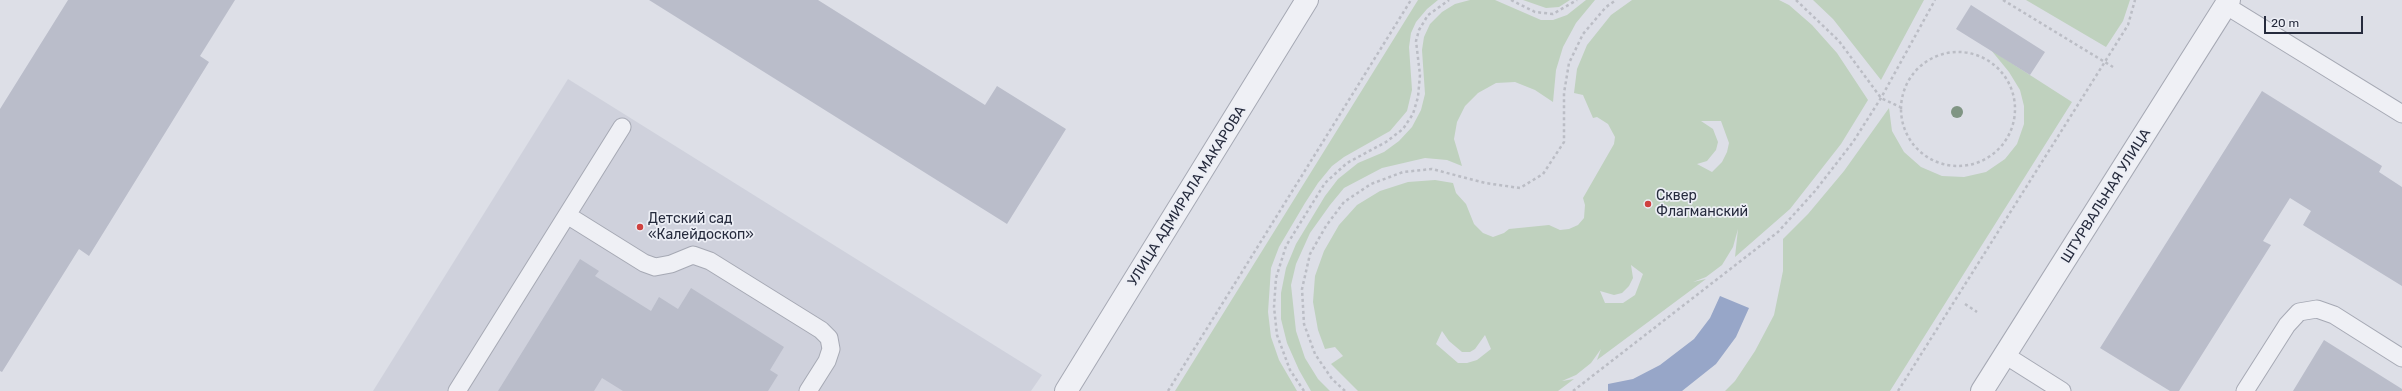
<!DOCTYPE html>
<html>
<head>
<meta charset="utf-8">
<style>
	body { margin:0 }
	#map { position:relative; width:2402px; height:391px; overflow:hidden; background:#dddfe7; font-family:Rubik,sans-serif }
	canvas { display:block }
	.scale { position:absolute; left:2264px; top:16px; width:99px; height:18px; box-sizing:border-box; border:2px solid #262b3d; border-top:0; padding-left:5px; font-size:12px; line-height:14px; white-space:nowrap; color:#262b3d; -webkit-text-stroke:3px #eceef5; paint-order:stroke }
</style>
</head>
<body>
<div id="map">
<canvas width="2402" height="391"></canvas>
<div class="scale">20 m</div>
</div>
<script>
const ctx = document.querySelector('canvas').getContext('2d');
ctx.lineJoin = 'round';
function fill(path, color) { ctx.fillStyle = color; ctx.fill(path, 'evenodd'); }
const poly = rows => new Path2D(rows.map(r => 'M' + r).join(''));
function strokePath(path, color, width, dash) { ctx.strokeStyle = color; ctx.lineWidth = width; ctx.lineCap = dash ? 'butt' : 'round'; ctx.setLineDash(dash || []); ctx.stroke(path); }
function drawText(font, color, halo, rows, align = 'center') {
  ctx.font = font + ' Rubik,sans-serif'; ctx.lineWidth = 3.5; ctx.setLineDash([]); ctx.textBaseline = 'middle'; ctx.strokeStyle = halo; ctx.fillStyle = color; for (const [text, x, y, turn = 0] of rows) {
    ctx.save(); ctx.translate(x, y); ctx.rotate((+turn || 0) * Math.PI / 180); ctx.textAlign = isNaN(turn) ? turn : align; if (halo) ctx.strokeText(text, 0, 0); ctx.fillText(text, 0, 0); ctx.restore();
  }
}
fill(poly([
	[568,79,1042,375,1031,391,373,391]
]), '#cfd1dc');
fill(poly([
	[1418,0,1438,0,1427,9,1416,22,1411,33,1409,47,1412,90,1407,111,1390,131,1344,157,1332,166,1318,183,1305,203,1279,247,1271,268,1268,312,1271,337,1279,360,1297,391,1175,391],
	[1470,0,1495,0,1541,20,1553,20,1567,15,1586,0,1595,0,1576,23,1563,47,1556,70,1553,102,1535,90,1515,82,1496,83,1478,93,1465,106,1457,122,1454,139,1462,166,1447,160,1425,158,1382,168,1344,188,1330,205,1310,233,1296,264,1291,285,1296,331,1305,358,1318,379,1330,391,1311,391,1299,370,1287,343,1281,319,1281,293,1286,268,1296,244,1325,196,1338,179,1358,163,1384,152,1399,141,1412,127,1421,110,1425,94,1422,50,1424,37,1430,24,1442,12,1455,4],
	[1523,0,1570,0,1559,7,1546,8],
	[1632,0,1779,0,1789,5,1812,25,1837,53,1868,100,1841,144,1790,209,1735,257,1738,229,1733,247,1722,265,1706,277,1693,282,1706,279,1597,360,1601,349,1591,363,1576,375,1562,381,1574,379,1558,391,1358,391,1331,364,1343,356,1335,347,1325,349,1318,330,1313,302,1315,276,1324,251,1339,225,1357,205,1380,191,1408,182,1435,180,1453,183,1456,193,1466,204,1474,224,1483,233,1493,237,1504,233,1509,229,1549,225,1560,230,1569,229,1578,225,1584,218,1585,205,1583,198,1614,144,1615,137,1608,124,1597,117,1593,118,1583,95,1574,93,1577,69,1587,45,1611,15],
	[1701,121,1721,121,1729,143,1727,152,1722,162,1712,172,1697,164,1707,161,1716,150,1718,142,1713,129],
	[1631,265,1643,274,1635,295,1623,303,1605,303,1600,291,1614,295,1622,293,1629,286,1633,278],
	[1442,331,1449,341,1462,352,1470,352,1475,349,1485,335,1491,349,1477,360,1467,363,1458,363,1436,344],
	[1813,0,1924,0,1881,80,1833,19],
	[2026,0,2130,0,2123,21,2106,47],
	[1991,50,2072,102,1890,391,1725,391,1735,381,1755,351,1774,315,1783,271,1783,239,1808,214,1844,171,1889,108,1892,131,1904,152,1921,167,1942,176,1964,177,1986,172,2005,159,2017,144,2024,124,2024,106,2020,90,2009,72]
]), '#bfd1be');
fill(poly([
	[1720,296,1749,308,1736,337,1716,364,1682,391,1608,391,1608,384,1633,379,1660,365,1694,339,1710,318]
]), '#97a6c8');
fill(poly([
	[68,0,235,0,200,56,209,62,89,256,79,249,2,372,0,371,0,109],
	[649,0,818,0,985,105,997,86,1066,129,1007,224],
	[1971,5,2045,52,2030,75,1956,29],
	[2262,91,2382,166,2379,172,2402,187,2402,286,2303,225,2311,211,2290,198,2263,241,2271,245,2179,391,2170,391,2100,348],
	[580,259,599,271,595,276,651,311,659,297,678,309,691,288,784,347,770,370,778,375,768,391,623,391,602,378,594,391,498,391],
	[2324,340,2402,389,2402,391,2293,391]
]), '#babdca');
const service = poly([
	[2225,5,2402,114],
	[567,215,644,263,655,267,671,264,693,255,710,261,821,330,829,338,831,349,827,361,808,391],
	[2005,355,2062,391],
	[457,391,622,127],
	[2245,391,2287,325,2299,312,2317,309,2334,315,2402,358]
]);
const minor = poly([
	[1066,391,1307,0],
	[1982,391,2229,0]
]);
strokePath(service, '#a6a9b4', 19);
strokePath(minor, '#a6a9b4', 24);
strokePath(poly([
	[1511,0,1535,12,1553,14,1577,0],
	[1796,0,1839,41,1881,98,1900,107],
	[2003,0,2113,67],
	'1901 109a57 57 0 1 1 114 0a57 57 0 1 1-114 0Z',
	[1965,304,1977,312],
	[1168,391,1411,0],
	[1304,391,1290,370,1277,335,1274,307,1276,278,1286,246,1325,183,1347,163,1386,142,1403,129,1413,114,1418,97,1420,75,1416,41,1419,30,1428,15,1449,0],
	[1345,391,1332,379,1315,354,1304,324,1302,289,1310,254,1326,226,1344,202,1371,184,1403,172,1432,169,1485,183,1520,188,1543,174,1564,142,1564,93,1569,63,1583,34,1606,7,1616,0],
	[1573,391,1778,232,1815,191,1853,142,1881,98,1935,0],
	[1898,391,2128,25,2135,0]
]), '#bbbdc5', 2.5, [3, 3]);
strokePath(service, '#eff0f5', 17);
strokePath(minor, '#eff0f5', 22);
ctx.fillStyle = '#809584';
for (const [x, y] of [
	[1957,112]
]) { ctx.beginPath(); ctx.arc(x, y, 6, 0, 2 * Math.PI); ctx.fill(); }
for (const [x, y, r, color] of [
	[1648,204,4,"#cf413f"],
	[640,227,4,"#cf413f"]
]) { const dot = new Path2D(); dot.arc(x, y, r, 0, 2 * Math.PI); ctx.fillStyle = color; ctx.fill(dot); strokePath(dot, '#eceef5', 1.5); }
drawText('14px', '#262b3d', '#eceef5', [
	["УЛИЦА АДМИРАЛА МАКАРОВА",1187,196,-58],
	["ШТУРВАЛЬНАЯ УЛИЦА",2106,196,-58]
]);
drawText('14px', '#262b3d', '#eceef5', [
	["Сквер",1656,196],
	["Флагманский",1656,212],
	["Детский сад",648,219],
	["«Калейдоскоп»",648,235]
], 'left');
</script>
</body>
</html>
